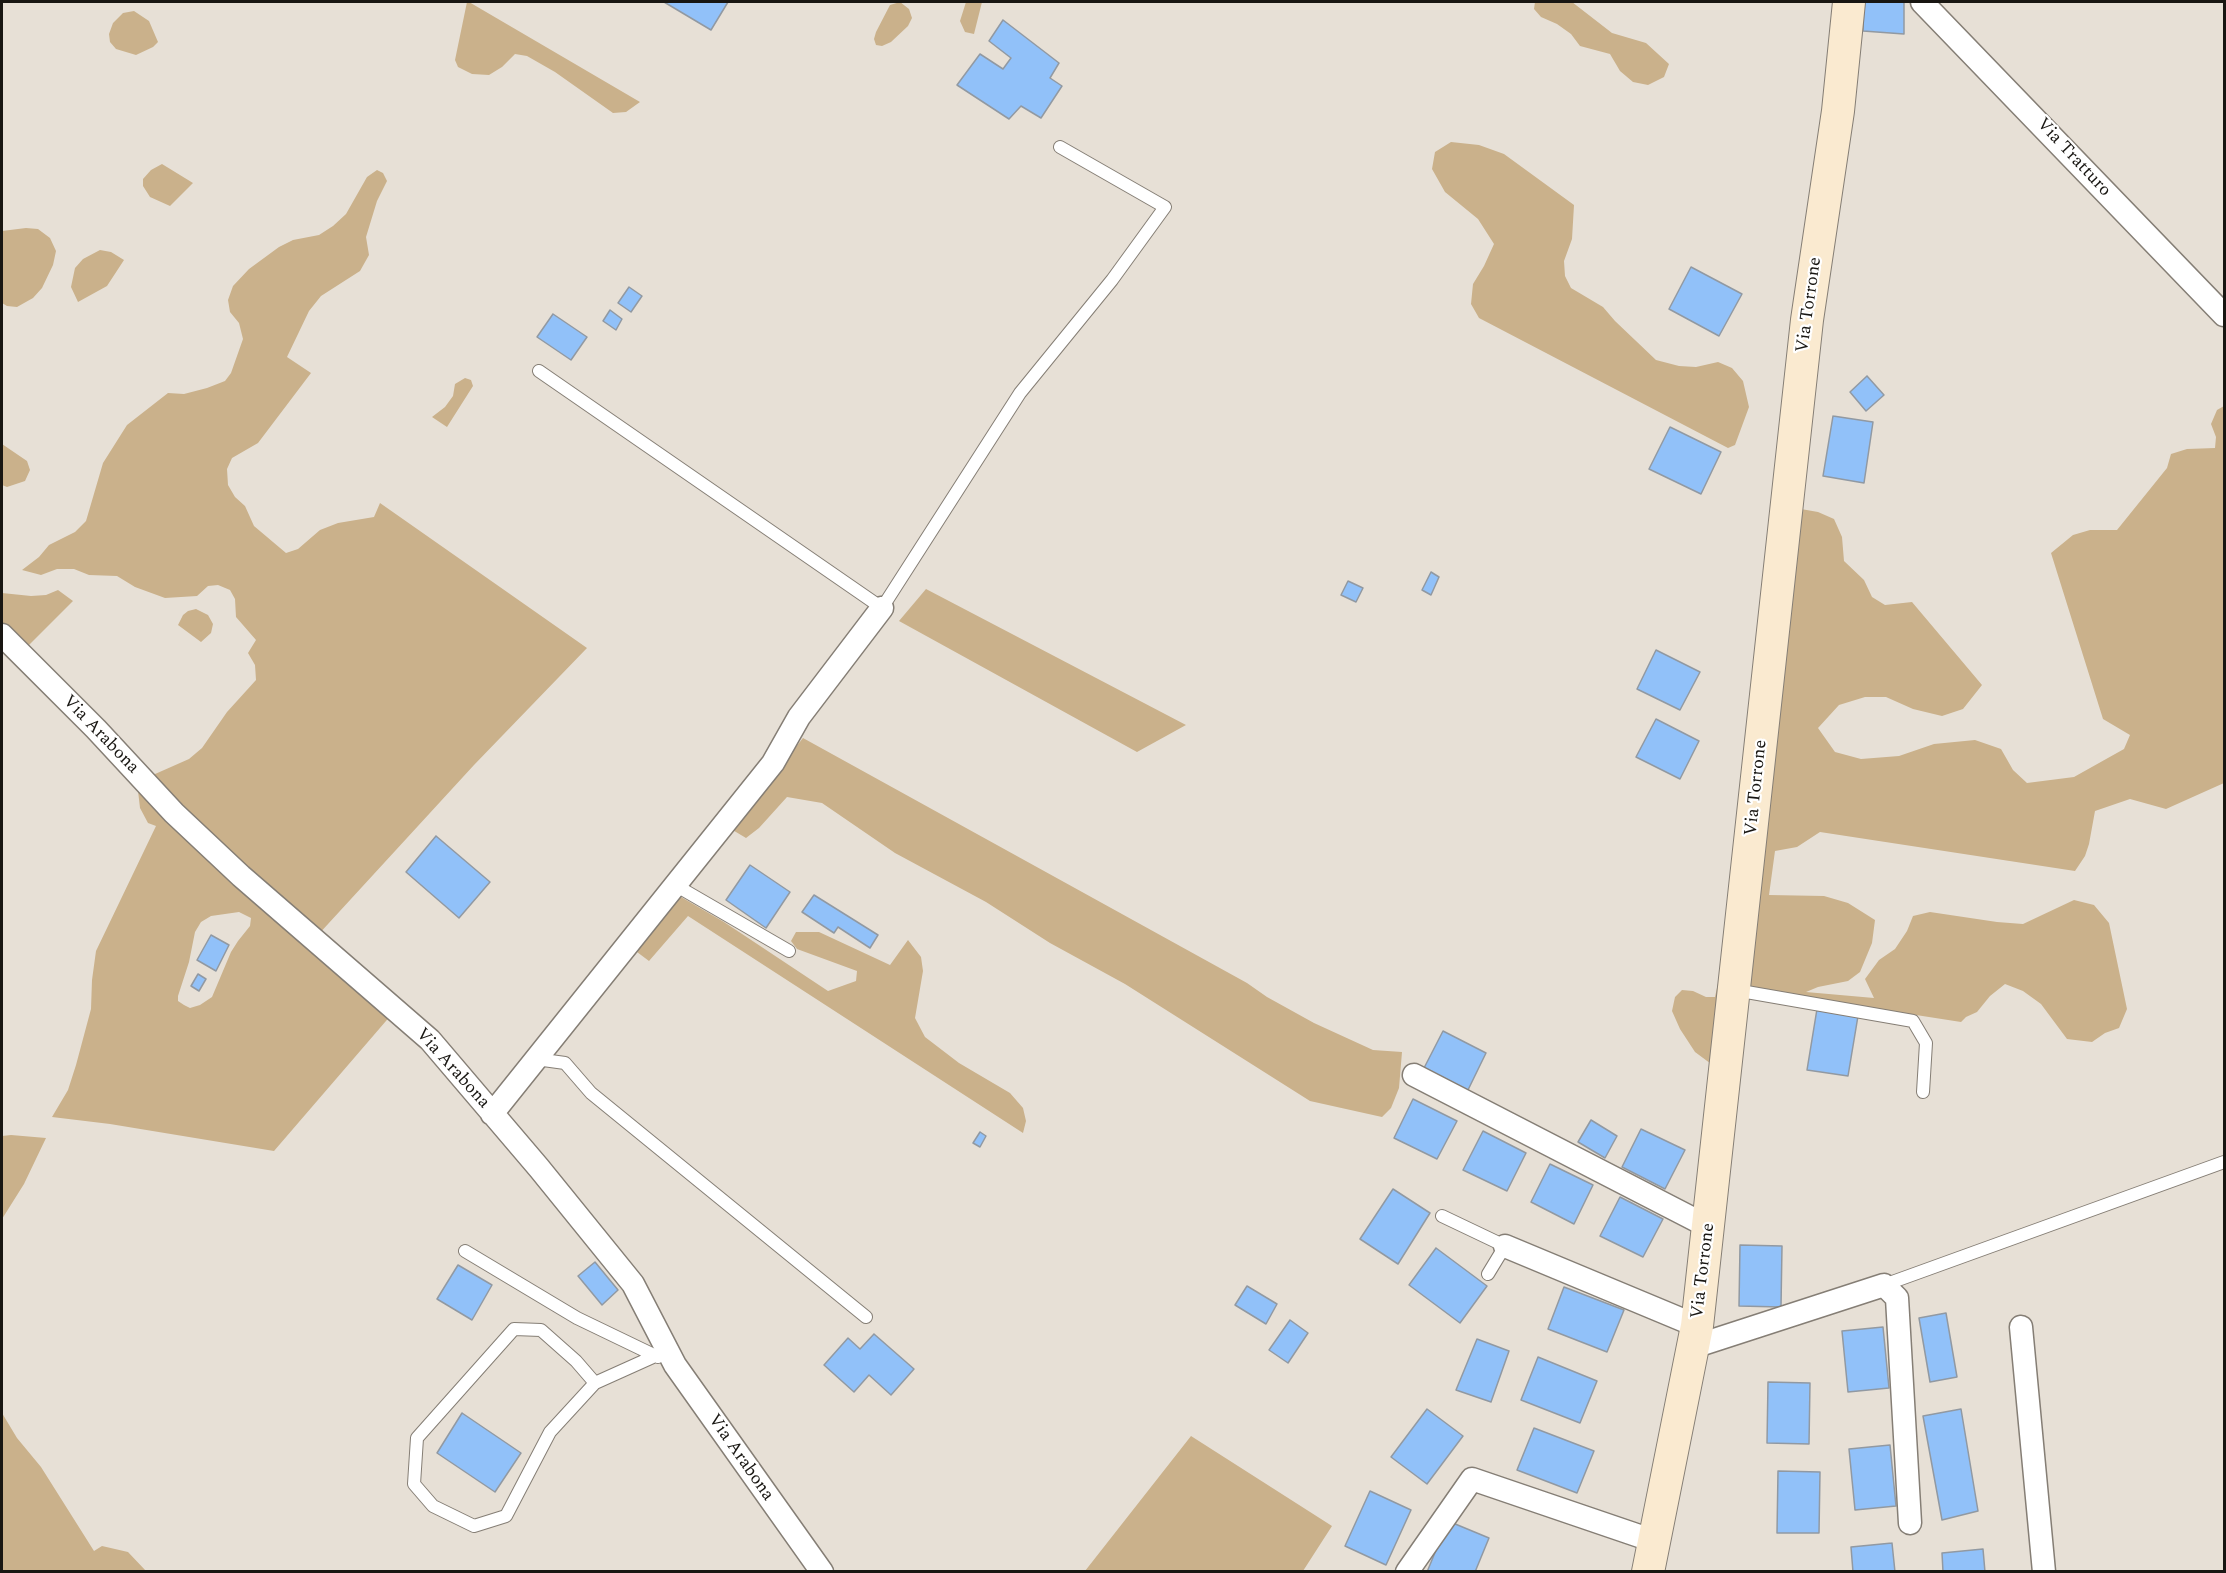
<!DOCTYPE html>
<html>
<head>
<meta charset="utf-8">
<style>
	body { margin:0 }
	#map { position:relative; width:2226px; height:1573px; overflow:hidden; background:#e7e0d6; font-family:Spectral,serif }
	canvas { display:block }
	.frame { position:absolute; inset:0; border:3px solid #181612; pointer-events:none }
</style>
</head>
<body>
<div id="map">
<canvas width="2226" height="1573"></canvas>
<div class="frame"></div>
</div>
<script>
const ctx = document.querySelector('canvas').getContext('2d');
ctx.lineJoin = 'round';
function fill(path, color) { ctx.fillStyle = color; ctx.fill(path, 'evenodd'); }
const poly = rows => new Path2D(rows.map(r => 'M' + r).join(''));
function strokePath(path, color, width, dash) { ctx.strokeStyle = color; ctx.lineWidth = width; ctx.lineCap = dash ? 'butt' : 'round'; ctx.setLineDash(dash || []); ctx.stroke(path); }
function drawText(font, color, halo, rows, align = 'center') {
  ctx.font = font + ' Spectral,serif'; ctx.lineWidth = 4.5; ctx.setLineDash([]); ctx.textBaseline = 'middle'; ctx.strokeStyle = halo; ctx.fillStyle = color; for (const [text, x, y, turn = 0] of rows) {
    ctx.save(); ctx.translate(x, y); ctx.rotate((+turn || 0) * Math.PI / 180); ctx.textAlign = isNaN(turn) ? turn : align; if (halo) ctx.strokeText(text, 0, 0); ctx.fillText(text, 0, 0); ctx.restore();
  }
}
fill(poly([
	[467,2,469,2,640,102,626,112,613,113,555,72,527,56,515,54,502,67,489,75,472,74,458,67,455,60],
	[900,2,909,9,912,18,908,26,891,42,882,46,876,45,874,39,876,32,890,5],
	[966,2,982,2,974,34,965,32,960,21],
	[1535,2,1572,2,1612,33,1646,43,1669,64,1664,77,1648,85,1633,82,1620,71,1610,54,1580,46,1571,34,1557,24,1541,17,1534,9],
	[134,11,149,21,158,42,153,47,136,55,116,49,110,42,109,34,113,23,123,13],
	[1451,142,1479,145,1504,154,1574,205,1572,239,1564,261,1565,276,1571,288,1603,307,1615,321,1656,360,1679,366,1696,367,1718,362,1732,368,1743,381,1749,407,1735,445,1728,448,1479,318,1471,304,1473,284,1484,266,1494,244,1478,219,1445,192,1432,169,1435,152],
	[162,164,193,183,170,206,150,197,143,186,143,179,151,170],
	[377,170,383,173,387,181,377,201,366,237,369,255,360,271,321,296,309,311,287,357,311,373,258,443,232,458,227,469,228,485,235,497,245,506,254,526,286,553,298,549,320,530,338,523,374,517,380,503,587,648,474,765,317,936,392,1014,274,1151,110,1124,52,1117,68,1090,76,1065,91,1009,92,980,96,951,156,826,148,823,140,808,137,782,189,759,202,748,227,712,256,680,255,665,248,653,256,640,236,617,235,599,230,590,218,585,208,586,197,596,165,598,135,587,117,576,89,575,74,569,57,569,41,575,22,570,39,557,49,545,75,532,86,521,103,463,127,425,168,393,184,394,207,388,225,381,231,373,243,339,239,323,230,312,228,300,233,286,249,269,279,247,293,240,319,235,333,226,346,214,367,177],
	[239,912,251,918,250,926,238,941,231,952,212,997,200,1005,190,1008,184,1005,178,1001,178,996,189,962,195,932,201,922,211,916],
	[26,228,38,229,50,238,56,251,53,265,42,288,33,298,17,307,7,306,2,303,2,231],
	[100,250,111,252,124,260,107,286,78,302,71,287,75,268,83,259],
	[465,378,471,380,473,386,447,427,432,417,445,407,453,396,455,384],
	[2224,406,2224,783,2166,809,2130,799,2095,811,2089,844,2085,856,2075,871,1820,832,1797,847,1775,851,1769,895,1824,896,1848,903,1875,920,1872,943,1860,972,1848,981,1818,987,1806,992,1874,998,1865,979,1879,960,1895,949,1907,931,1913,916,1930,912,1997,922,2023,924,2074,900,2094,905,2109,923,2127,1009,2119,1028,2105,1033,2092,1042,2067,1039,2041,1004,2023,991,2005,984,1990,996,1977,1012,1966,1017,1961,1022,1749,989,1801,509,1818,512,1834,519,1842,537,1844,561,1864,580,1872,597,1885,605,1912,602,1982,685,1963,709,1942,716,1913,709,1886,697,1865,697,1839,705,1818,728,1835,752,1861,759,1899,756,1934,744,1975,740,2001,749,2013,770,2027,783,2074,777,2124,749,2130,735,2103,719,2051,553,2073,535,2090,530,2117,530,2167,468,2171,454,2187,449,2215,448,2216,437,2211,424,2217,410],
	[2,444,27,461,30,470,25,481,7,487,2,485],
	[926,589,1186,725,1137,752,899,621],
	[58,590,73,601,27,647,2,624,2,593,31,596,46,595],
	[196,609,208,615,213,624,211,633,201,642,178,625,183,615,188,611],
	[803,738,1247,983,1267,997,1314,1023,1373,1050,1402,1052,1399,1088,1391,1108,1382,1117,1310,1101,1125,984,1050,943,986,902,895,853,822,803,787,797,759,828,746,838,731,829],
	[681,897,724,922,828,991,856,981,857,971,797,949,791,941,796,932,819,932,890,965,908,940,921,957,923,971,915,1018,925,1037,959,1063,1010,1093,1023,1108,1026,1121,1023,1133,688,916,649,961,633,949,668,904],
	[1720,974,1722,1072,1695,1052,1680,1029,1672,1011,1675,997,1682,990,1693,991,1706,997,1715,997],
	[11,1135,46,1138,24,1184,2,1219,2,1136],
	[2,1413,17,1438,41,1467,94,1551,102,1546,128,1552,146,1571,2,1571],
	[1191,1436,1332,1526,1303,1571,1085,1571]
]), '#cab18b');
const building = poly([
	[664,2,728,2,711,30,664,2],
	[1864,2,1904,2,1904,34,1863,31,1864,2],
	[1003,20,1059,63,1050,78,1062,86,1041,118,1021,106,1009,119,957,85,980,54,1003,69,1011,58,989,41,1003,20],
	[1691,267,1742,294,1719,336,1669,309,1691,267],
	[629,287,642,296,631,312,618,303,629,287],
	[610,310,622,319,616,330,603,321,610,310],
	[553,314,587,337,571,360,537,337,553,314],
	[1867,376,1884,395,1866,411,1850,392,1867,376],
	[1833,416,1873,422,1864,483,1823,476,1833,416],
	[1670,427,1721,452,1701,494,1649,469,1670,427],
	[1431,572,1439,577,1431,595,1422,590,1431,572],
	[1348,581,1363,588,1356,602,1341,595,1348,581],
	[1656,650,1700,672,1680,710,1637,689,1656,650],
	[1656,719,1699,741,1680,779,1636,757,1656,719],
	[436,836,490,882,459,918,406,872,436,836],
	[750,865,790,892,766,928,726,900,750,865],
	[814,895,878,935,870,948,838,927,834,933,802,912,814,895],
	[211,935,229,945,216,971,197,960,211,935],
	[198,974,206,979,199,991,191,986,198,974],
	[1817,1009,1858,1016,1848,1076,1807,1070,1817,1009],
	[1443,1031,1486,1053,1467,1092,1423,1070,1443,1031],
	[1413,1099,1457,1121,1437,1159,1394,1138,1413,1099],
	[1591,1120,1617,1136,1605,1158,1578,1142,1591,1120],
	[1641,1129,1685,1150,1665,1189,1622,1167,1641,1129],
	[1483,1131,1526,1153,1507,1191,1463,1170,1483,1131],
	[980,1132,986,1136,980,1147,973,1143,980,1132],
	[1550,1164,1593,1185,1574,1224,1531,1202,1550,1164],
	[1393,1189,1430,1213,1398,1264,1360,1239,1393,1189],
	[1620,1197,1663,1219,1643,1257,1600,1236,1620,1197],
	[1740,1245,1782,1246,1781,1307,1739,1306,1740,1245],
	[1436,1248,1487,1286,1460,1323,1409,1285,1436,1248],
	[595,1262,618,1290,602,1305,578,1276,595,1262],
	[458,1265,492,1285,472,1320,437,1299,458,1265],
	[1247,1286,1277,1304,1266,1324,1235,1305,1247,1286],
	[1564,1287,1624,1310,1607,1352,1548,1329,1564,1287],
	[1946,1313,1957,1377,1930,1382,1919,1318,1946,1313],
	[1290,1320,1308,1333,1288,1363,1269,1350,1290,1320],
	[1883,1327,1889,1388,1848,1392,1842,1331,1883,1327],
	[874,1334,914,1369,891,1395,869,1375,854,1392,824,1365,848,1338,860,1349,874,1334],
	[1477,1339,1509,1351,1491,1402,1456,1390,1477,1339],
	[1538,1357,1597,1381,1580,1423,1521,1400,1538,1357],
	[1768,1382,1810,1383,1809,1444,1767,1443,1768,1382],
	[1427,1409,1463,1436,1427,1484,1391,1457,1427,1409],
	[1961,1409,1978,1511,1942,1520,1923,1416,1961,1409],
	[462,1413,521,1453,495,1492,437,1453,462,1413],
	[1534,1428,1594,1451,1577,1493,1517,1470,1534,1428],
	[1890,1445,1896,1506,1855,1510,1849,1449,1890,1445],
	[1778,1471,1820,1472,1819,1533,1777,1533,1778,1471],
	[1370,1491,1411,1510,1386,1565,1345,1546,1370,1491],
	[1448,1521,1489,1538,1475,1572,1427,1572,1448,1521],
	[1892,1543,1895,1572,1853,1572,1851,1547,1892,1543],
	[1983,1549,1985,1572,1943,1572,1942,1553,1983,1549]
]);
fill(building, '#91c1f9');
strokePath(building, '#9199a2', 1.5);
const lane = poly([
	[539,371,882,608,1020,393,1112,280,1165,207,1060,147],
	[675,885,789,951],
	[1735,990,1913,1021,1926,1043,1923,1092],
	[536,1059,565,1063,591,1093,866,1317],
	[1442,1216,1505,1246,1488,1274],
	[465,1251,577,1318,658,1357],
	[1884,1285,2224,1162],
	[595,1383,576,1361,541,1330,514,1329,417,1438,414,1484,433,1506,474,1526,506,1516,550,1432,595,1383,655,1356]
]);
const street = poly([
	[1922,2,2224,315],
	[2,635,96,729,174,813,241,876,430,1040,539,1168,633,1284,675,1365,822,1572],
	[1414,1075,1709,1227],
	[492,1114,773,763,799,717,882,608],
	[1505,1246,1697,1326],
	[2021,1327,2044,1572],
	[1693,1347,1884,1285,1897,1298,1910,1523],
	[1407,1572,1472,1479,1654,1541]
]);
const secondary = poly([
	[1648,1572,1697,1326,1807,320,1838,111,1849,2]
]);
strokePath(lane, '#857e75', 14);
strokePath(street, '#857e75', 25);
strokePath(secondary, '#857e75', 34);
strokePath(lane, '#fff', 12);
strokePath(street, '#fff', 22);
strokePath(secondary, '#faead0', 32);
drawText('18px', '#181612', '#fff', [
	["Via Tratturo",2073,158,47],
	["Via Torrone",1810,305,-82],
	["Via Arabona",100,735,46],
	["Via Torrone",1757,788,-84],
	["Via Arabona",452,1069,48],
	["Via Torrone",1704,1271,-83],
	["Via Arabona",740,1458,55]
]);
</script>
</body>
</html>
